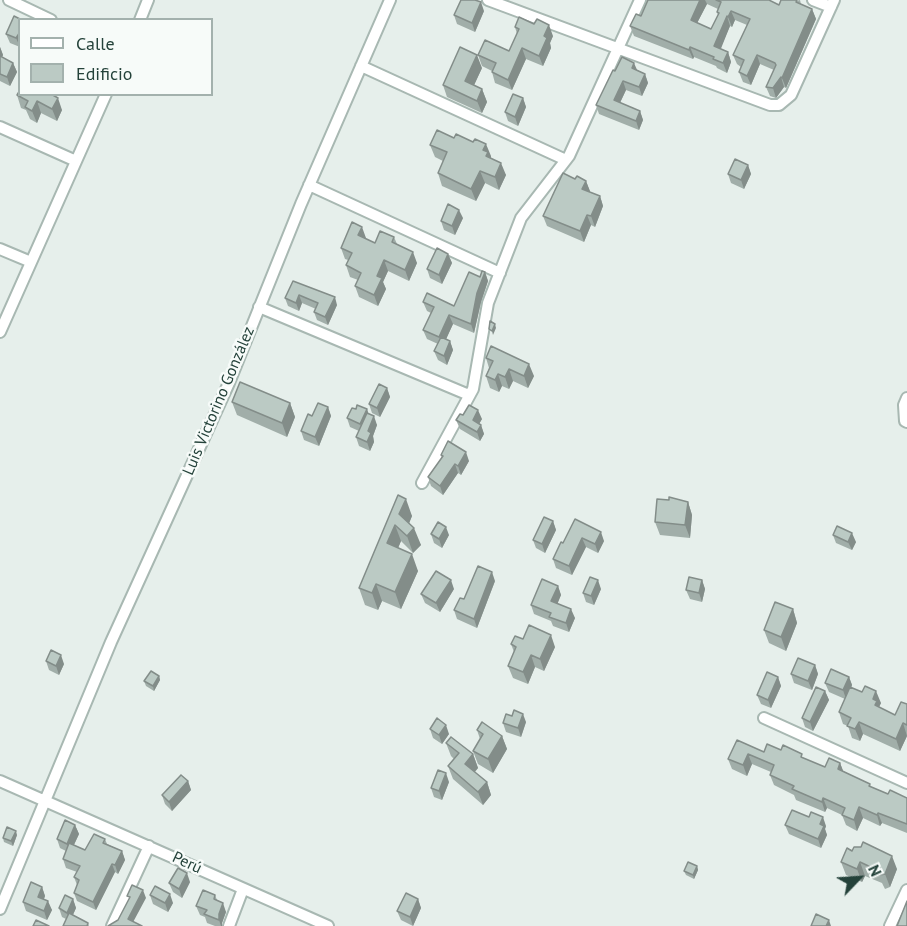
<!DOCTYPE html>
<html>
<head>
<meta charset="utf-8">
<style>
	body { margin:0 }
	#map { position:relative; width:907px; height:926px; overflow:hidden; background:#e6efeb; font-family:"PT Sans",sans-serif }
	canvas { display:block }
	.legend { position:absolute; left:18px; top:18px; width:195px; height:78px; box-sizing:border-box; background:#f7fbf9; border:2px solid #a3b1ad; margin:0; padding:8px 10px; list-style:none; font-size:18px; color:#24423a }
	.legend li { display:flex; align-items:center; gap:12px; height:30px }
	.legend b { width:30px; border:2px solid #a3b1ad }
	.north { position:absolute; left:829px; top:848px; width:60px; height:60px; -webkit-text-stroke:4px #f7fbf9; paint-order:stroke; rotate:65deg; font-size:16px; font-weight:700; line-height:24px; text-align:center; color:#24423a }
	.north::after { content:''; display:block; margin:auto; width:21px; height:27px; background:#24423a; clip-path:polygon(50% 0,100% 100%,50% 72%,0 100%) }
</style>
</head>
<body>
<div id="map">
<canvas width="907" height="926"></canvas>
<ul class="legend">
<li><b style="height:8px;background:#fff"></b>Calle</li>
<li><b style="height:16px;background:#bbcac4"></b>Edificio</li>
</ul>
<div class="north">N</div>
</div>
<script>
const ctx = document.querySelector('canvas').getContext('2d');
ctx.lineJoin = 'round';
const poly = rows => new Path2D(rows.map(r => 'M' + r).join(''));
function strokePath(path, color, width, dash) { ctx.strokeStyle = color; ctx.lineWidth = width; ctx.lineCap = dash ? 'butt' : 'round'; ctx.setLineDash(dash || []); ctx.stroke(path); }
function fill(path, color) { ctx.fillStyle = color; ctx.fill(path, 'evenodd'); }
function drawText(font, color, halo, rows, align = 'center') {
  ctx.font = font + ' "PT Sans",sans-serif'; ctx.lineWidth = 5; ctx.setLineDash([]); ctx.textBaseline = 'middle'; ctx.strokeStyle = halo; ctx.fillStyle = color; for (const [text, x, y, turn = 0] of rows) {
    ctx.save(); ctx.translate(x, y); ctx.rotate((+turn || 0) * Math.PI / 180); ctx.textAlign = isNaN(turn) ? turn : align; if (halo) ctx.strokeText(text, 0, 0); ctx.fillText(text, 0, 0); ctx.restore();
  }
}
const minor = poly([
	[9,0,51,20],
	[488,0,770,105,779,105,791,95,834,0],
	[813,0,831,7],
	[140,20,148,0],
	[361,66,566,160],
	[0,127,76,161],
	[309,185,500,273],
	[0,249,31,262],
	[259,307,469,395],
	[0,332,106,94],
	[907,398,904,405,905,421,907,422],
	[422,483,473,389,488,303,521,218,569,156,640,0],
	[764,718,907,783],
	[0,781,328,926],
	[0,909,111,642,229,383,301,204,390,0],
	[112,926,149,846],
	[229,926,243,889],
	[890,926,907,890]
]);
strokePath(minor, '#a8b8b2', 14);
strokePath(minor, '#fff', 10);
fill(poly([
	[689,0,769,0,779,5,800,0,801,4,812,9,816,19,786,88,784,87,776,98,770,96,766,87,774,70,760,64,751,85,743,82,739,72,741,67,737,64,733,55,747,25,735,20,732,27,730,26,720,49,728,52,731,62,727,73,717,68,716,66,694,57,693,59,634,36,630,26,641,16],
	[707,4,718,9,717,12,718,15,711,29,697,23],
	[484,11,475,32,457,24,454,15],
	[20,20,20,47,10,43,6,34],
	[515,27,553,36,550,43,551,48,543,66,526,59,512,90,495,83,492,72,492,71,482,66,478,55,509,51,517,34],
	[0,47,3,55,2,57,13,63,17,72,10,86,0,81],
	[482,68,474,85,482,89,487,102,482,113,447,97,443,85],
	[637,70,645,74,648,83,642,96,626,90,620,103,640,111,643,120,639,130,599,114,596,105,615,71],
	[20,90,62,110,57,121,41,113,37,123,30,119,26,110,21,108,17,95],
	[523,98,526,107,518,126,508,121,505,112],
	[430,145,491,156,490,158,506,175,499,190,485,183,476,201,442,186,438,173,443,161,435,157],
	[748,165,751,174,744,189,731,183,728,174],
	[575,179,586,181,590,192,600,196,603,206,595,227,591,225,584,242,547,226,543,216],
	[463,218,455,235,444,230,441,221],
	[394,237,397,244,417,263,409,281,388,271,383,282,386,289,378,306,359,297,355,286,358,280,350,277,346,265,348,260,345,259,341,248,366,238,366,239,375,243],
	[448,254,452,263,442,284,430,278,427,269],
	[485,272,488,281,481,302,474,333,453,324,446,339,450,341,453,350,447,365,438,360,434,351,438,344,427,339,423,330,431,313,427,311,423,302,454,306,480,277],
	[293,281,337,305,328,325,317,320,314,312,316,309,302,303,299,311,288,306,285,298],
	[486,358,534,376,528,388,513,381,509,389,502,386,499,392,490,388,486,376,489,368],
	[387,388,390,397,380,417,372,413,369,404],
	[232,402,290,403,295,417,287,437,237,415],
	[328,407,331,416,319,446,304,440,301,431,312,416],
	[356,409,367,409,368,414,377,425,373,436,374,442,370,451,359,446,356,437,359,431,350,427,347,418],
	[463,415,482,419,479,424,481,425,484,434,480,441,460,429,456,420],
	[441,455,469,461,461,475,458,473,443,495,431,486,428,477,442,458],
	[398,495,412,516,409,523,421,545,413,553,401,541,398,548,418,571,401,609,382,601,378,610,365,605,359,588],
	[688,502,692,515,690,538,660,535,655,522],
	[575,519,604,541,598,553,586,547,572,575,556,568,553,559,563,543],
	[553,521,556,530,545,553,536,548,533,540],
	[431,534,449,535,442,548,434,543],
	[833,535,856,542,852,550,836,543],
	[702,580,705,589,702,602,690,599,686,590],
	[495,581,477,628,457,619,454,610,464,599],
	[558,586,561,595,557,603,575,618,569,632,553,626,551,621,534,614,531,605],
	[454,589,440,612,425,603,421,594],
	[601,589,594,605,586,602,583,593],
	[793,609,797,623,786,651,769,643,764,630],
	[523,639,555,647,544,671,535,667,528,684,513,678,508,666,514,652,511,644],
	[46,661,64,664,59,675,49,670],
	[815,665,818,674,812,690,794,683,791,674],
	[159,676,160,680,154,691,146,686,144,681],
	[778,677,781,686,771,708,761,704,757,695],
	[849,677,852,685,851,688,881,703,879,707,895,715,907,704,907,736,900,751,863,734,860,741,852,738,848,726,843,724,839,712,845,699,829,692,825,683],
	[825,691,829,700,813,731,805,727,802,718],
	[512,716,526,722,521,737,506,732,503,723],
	[430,729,449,734,442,744,433,738],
	[477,730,502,736,507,749,493,773,478,764,473,751,480,739],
	[737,740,764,752,781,750,825,767,840,763,843,771,870,784,871,787,888,794,907,798,907,833,882,823,880,826,863,818,857,831,846,825,842,815,827,808,825,812,796,800,794,795,774,785,770,775,771,772,752,764,747,776,732,769,728,759],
	[446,743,473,754,478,768,475,772,487,782,491,795,483,805,453,779,448,766,454,759,451,756],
	[188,781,191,790,172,811,165,804,162,795],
	[449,782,442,800,434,797,431,788],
	[75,825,79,834,74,845,85,850,105,839,107,844,122,851,125,860,118,874,115,872,96,910,77,901,74,893,77,885,74,877,77,872,66,868,63,859,66,851,60,848,57,839],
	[785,825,826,826,825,829,827,835,821,848,789,834],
	[17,835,13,846,4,842,3,838],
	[847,848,897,869,890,887,885,889,882,883,865,876,862,882,846,875,841,862],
	[697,866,698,870,694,879,686,875,684,871],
	[190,882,182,898,173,892,169,883],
	[42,887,45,896,44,899,52,910,47,920,26,911,23,902],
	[150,895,173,903,168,912,153,904],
	[215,895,217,900,226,912,222,923,222,926,215,926,207,923,205,917,200,915,196,906],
	[73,899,76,908,73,915,88,923,89,926,63,926,66,919,62,917,59,908],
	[418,899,421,908,413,926,401,920,397,911]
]), '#a1aea9');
fill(poly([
	[700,0,705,0,707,4,694,29,691,20],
	[481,2,484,11,475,32,472,23],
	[812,9,816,19,786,88,782,78],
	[731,11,735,20,732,27,728,17],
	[727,16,730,26,718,56,714,46],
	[549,25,553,36,550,43,551,48,543,66,539,56,544,36],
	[20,32,20,47,16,38],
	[0,47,3,55,0,61],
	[690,47,694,57,693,59,689,50],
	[522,48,526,59,512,90,508,80],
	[728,52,731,62,727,73,723,63],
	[477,55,482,68,470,94,465,81],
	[757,55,760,64,751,85,747,76],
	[13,63,17,72,10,86,7,77],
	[634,63,638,72,632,68],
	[645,74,648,83,642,96,639,87],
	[781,77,784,87,776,98,773,88],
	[623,81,626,90,617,109,614,100],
	[482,89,487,102,482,113,477,101],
	[58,98,62,110,57,121,52,109],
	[523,98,526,107,518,126,515,117],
	[37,101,41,113,37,123,32,111],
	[640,111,643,120,639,130,636,121],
	[486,144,491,156,491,168,483,150],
	[501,163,506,175,499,190,495,177],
	[748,165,751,174,744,189,741,180],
	[480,171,485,183,476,201,471,189],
	[586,181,590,191,586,199,582,189],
	[600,196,603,206,595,227,591,216],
	[459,210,463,218,455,235,452,226],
	[587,215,591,225,584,242,580,231],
	[362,227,366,238,362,246,358,235],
	[413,252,417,263,409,281,405,270],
	[448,254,452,263,442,284,439,275],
	[384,260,388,271,383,282,386,289,378,306,374,295,377,276],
	[485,272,488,281,481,302,474,333,471,324,477,293],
	[299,295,302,303,299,311,296,303],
	[335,297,337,305,328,325,325,317],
	[449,315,453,324,443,346,439,337],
	[495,324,496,328,493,335,492,331],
	[450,341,453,350,447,365,444,356],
	[529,364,534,376,528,388,524,376],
	[509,369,513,381,509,389,505,377],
	[498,374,502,386,499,392,495,380],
	[387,388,390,397,380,417,377,408],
	[290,403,295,417,287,437,282,423],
	[328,407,331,416,319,446,315,437],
	[367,409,370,418,364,433,360,424],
	[478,410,482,419,476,429,473,420],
	[374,416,377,425,373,436,374,442,370,451,367,442,368,431],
	[481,425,484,434,480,441,477,432],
	[466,452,469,461,461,475,458,466],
	[455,464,458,473,443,495,440,486],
	[406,499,412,516,406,531,399,514],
	[688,502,692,515,690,538,685,525],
	[553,521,556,530,545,553,542,544],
	[395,525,401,541,393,560,387,543],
	[446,527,449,535,442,548,439,539],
	[414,528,421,545,413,553,407,536],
	[601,532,604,541,598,553,595,544],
	[852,533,856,542,852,550,848,542],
	[582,538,586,547,572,575,569,566],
	[412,554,418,571,401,609,395,592],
	[492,572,495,581,477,628,474,619],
	[451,580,454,589,440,612,436,603],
	[598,580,601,589,594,605,591,596],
	[702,580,705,589,702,602,699,593],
	[376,584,382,601,378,610,372,593],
	[558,586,561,595,555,610,551,601],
	[571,609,575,618,569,632,566,623],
	[793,609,797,623,786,651,781,637],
	[551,635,555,647,544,671,540,659],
	[61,655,64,664,59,675,56,666],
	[531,655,535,667,528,684,523,672],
	[815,665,818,674,812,690,808,681],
	[159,676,160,680,154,691,153,686],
	[778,677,781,686,771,708,768,700],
	[849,677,852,685,846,699,843,690],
	[825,691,829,700,813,731,810,722],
	[876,691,881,703,879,707,881,713,879,717,873,699],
	[523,714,526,722,521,737,518,728],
	[859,722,863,734,860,741,855,729],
	[903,723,907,736,900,751,896,739],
	[446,725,449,734,442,744,439,735],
	[502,736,507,749,493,773,488,759],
	[473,754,478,768,470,777,465,764],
	[748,754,752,764,747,776,743,765],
	[840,763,844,773,838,769],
	[446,773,449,782,442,800,439,791],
	[188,781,191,790,172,811,169,802],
	[487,782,491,795,483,805,478,792],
	[823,798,827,808,825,812,822,802],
	[859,807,863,818,857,831,854,820],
	[878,813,882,823,880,826,877,815],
	[823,817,826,826,825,829,827,835,821,848,818,839,820,824],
	[75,825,79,834,70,853,67,844],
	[16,831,17,835,13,846,11,841],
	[122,851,125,860,118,874,115,865],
	[892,856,897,869,890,887,885,874],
	[860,862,865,876,862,882,857,869],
	[112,864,115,872,96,910,93,902],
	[697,866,698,870,694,879,693,875],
	[187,873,190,882,182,898,179,889],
	[42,887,45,896,41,906,38,897],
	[143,890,146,898,131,926,128,919],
	[170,894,173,903,168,912,165,903],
	[73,899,76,908,70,921,67,913],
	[418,899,421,908,413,926,410,917],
	[48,901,52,910,47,920,44,911],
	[223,903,226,912,222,923,222,926,221,926,219,920,219,914],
	[829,920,831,926,826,926]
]), '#838d89');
const building = poly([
	[461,0,475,0,481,2,472,23,454,15,461,0],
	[648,0,700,0,691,20,711,29,719,13,717,12,721,2,716,0,769,0,779,5,781,0,797,0,796,2,812,9,782,78,781,77,773,88,766,87,776,65,775,63,757,55,747,76,739,72,744,60,733,55,750,19,731,11,728,17,727,16,714,46,728,52,723,63,713,59,714,57,690,47,689,50,630,26,636,14,641,16,648,0],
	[14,16,22,20,20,20,20,32,16,38,6,34,14,16],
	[519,17,534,24,537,19,549,25,544,36,547,38,539,56,522,48,508,80,492,72,496,63,478,55,485,40,509,51,519,29,515,27,519,17],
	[460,47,477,55,465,81,482,89,477,101,443,85,460,47],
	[0,56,13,63,7,77,0,74,0,56],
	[622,57,634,63,632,68,645,74,639,87,623,81,614,100,640,111,636,121,596,105,613,70,615,71,622,57],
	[20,90,20,94,51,94,58,98,52,109,37,101,32,111,25,107,28,101,17,95,20,90],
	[513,94,523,98,515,117,505,112,513,94],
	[437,130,454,138,456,134,473,142,475,139,486,144,483,150,488,152,486,156,501,163,495,177,480,171,471,189,438,173,447,152,430,145,437,130],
	[735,159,748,165,741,180,728,174,735,159],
	[563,173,575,179,577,176,586,181,582,189,600,196,591,216,587,215,580,231,543,216,563,173],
	[448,204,459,210,452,226,441,221,448,204],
	[352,222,362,227,358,235,375,243,380,231,394,237,392,242,413,252,405,270,384,260,377,276,382,278,374,295,355,286,361,273,346,265,352,253,341,248,352,222],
	[437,248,448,254,439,275,427,269,437,248],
	[482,271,485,272,477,293,471,324,449,315,439,337,423,330,434,307,423,302,427,293,454,306,469,272,480,277,482,271],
	[293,281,335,297,325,317,314,312,318,303,299,295,296,303,285,298,293,281],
	[490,321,495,324,492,331,489,329,490,321],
	[441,337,450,341,444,356,434,351,441,337],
	[491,346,529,364,524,376,509,369,505,377,498,374,495,380,486,376,493,361,486,358,491,346],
	[240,382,290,403,282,423,232,402,240,382],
	[379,384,387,388,377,408,369,404,379,384],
	[318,403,328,407,315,437,301,431,308,414,312,416,318,403],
	[357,405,367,409,360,424,347,418,352,408,356,409,357,405],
	[469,405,478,410,473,420,481,425,477,432,456,420,460,414,463,415,469,405],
	[367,413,374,416,368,431,371,433,367,442,356,437,367,413],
	[448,441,466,452,458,466,455,464,440,486,428,477,443,456,441,455,448,441],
	[398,495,406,499,399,514,414,528,407,536,395,525,387,543,412,554,395,592,376,584,372,593,359,588,398,495],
	[669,497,688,502,685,525,655,522,657,499,669,500,669,497],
	[544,517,553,521,542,544,533,540,544,517],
	[575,519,601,532,595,544,582,538,569,566,553,559,561,542,563,543,575,519],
	[438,522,446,527,439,539,431,534,438,522],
	[837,526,852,533,848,542,833,535,837,526],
	[478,566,492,572,474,619,454,610,460,598,464,599,478,566],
	[436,571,451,580,436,603,421,594,436,571],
	[590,577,598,580,591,596,583,593,590,577],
	[689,577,702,580,699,593,686,590,689,577],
	[542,579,558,586,551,601,571,609,566,623,549,617,551,613,531,605,542,579],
	[775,602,793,609,781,637,764,630,775,602],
	[529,625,551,635,540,659,531,655,523,672,508,666,516,647,511,644,515,636,523,639,529,625],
	[51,650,61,655,56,666,46,661,51,650],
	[798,658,815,665,808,681,791,674,798,658],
	[831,669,849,677,843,690,825,683,831,669],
	[151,671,159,676,153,686,144,681,151,671],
	[767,672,778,677,768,700,757,695,767,672],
	[865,686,876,691,873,699,877,701,875,705,895,715,901,702,907,704,907,725,903,723,896,739,859,722,855,729,847,726,851,718,839,712,850,687,862,692,865,686],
	[816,687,825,691,810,722,802,718,816,687],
	[514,710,523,714,518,728,503,723,506,714,512,716,514,710],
	[437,718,446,725,439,735,430,729,437,718],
	[482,722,502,736,488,759,473,751,483,734,477,730,482,722],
	[451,737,473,754,465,764,487,782,478,792,448,766,459,753,446,743,451,737],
	[737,740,764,752,767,744,781,750,783,745,802,754,801,757,825,767,829,758,840,763,838,769,870,784,869,786,888,794,890,790,907,798,907,824,878,813,877,815,859,807,854,820,842,815,845,808,823,798,822,802,792,789,794,786,770,775,774,765,748,754,743,765,728,759,737,740],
	[438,770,446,773,439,791,431,788,438,770],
	[181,775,188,781,169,802,162,795,181,775],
	[792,810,809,817,811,812,823,817,820,824,824,826,818,839,785,825,792,810],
	[65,820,75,825,67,844,57,839,65,820],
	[7,827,16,831,11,841,3,838,7,827],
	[94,834,105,839,103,843,122,851,115,865,112,864,93,902,74,893,79,880,74,877,80,866,63,859,69,843,85,850,94,834],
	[863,842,892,856,885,874,880,875,877,870,860,862,857,869,841,862,847,848,852,851,854,847,861,847,863,842],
	[688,862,697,866,693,875,684,871,688,862],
	[178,868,187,873,179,889,169,883,178,868],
	[31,882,42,887,38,897,48,901,44,911,23,902,31,882],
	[132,885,143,890,128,919,142,926,108,926,118,920,130,897,127,896,132,885],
	[155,886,170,894,165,903,150,895,155,886],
	[203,890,215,895,214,899,223,903,219,914,219,920,204,914,207,910,196,906,203,890],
	[406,893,418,899,410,917,397,911,406,893],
	[65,895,73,899,67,913,59,908,65,895],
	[907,901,907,926,897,926,907,901],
	[69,913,88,923,87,926,63,926,69,913],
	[816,914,829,920,826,926,811,926,816,914],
	[36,920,49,926,33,926,36,920]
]);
fill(building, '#bbcac4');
strokePath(building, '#838d89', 1.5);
drawText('16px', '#24423a', '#f7fbf9', [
	["Luis Victorino González",219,401,-67],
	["Perú",187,863,25]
]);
</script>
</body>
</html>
